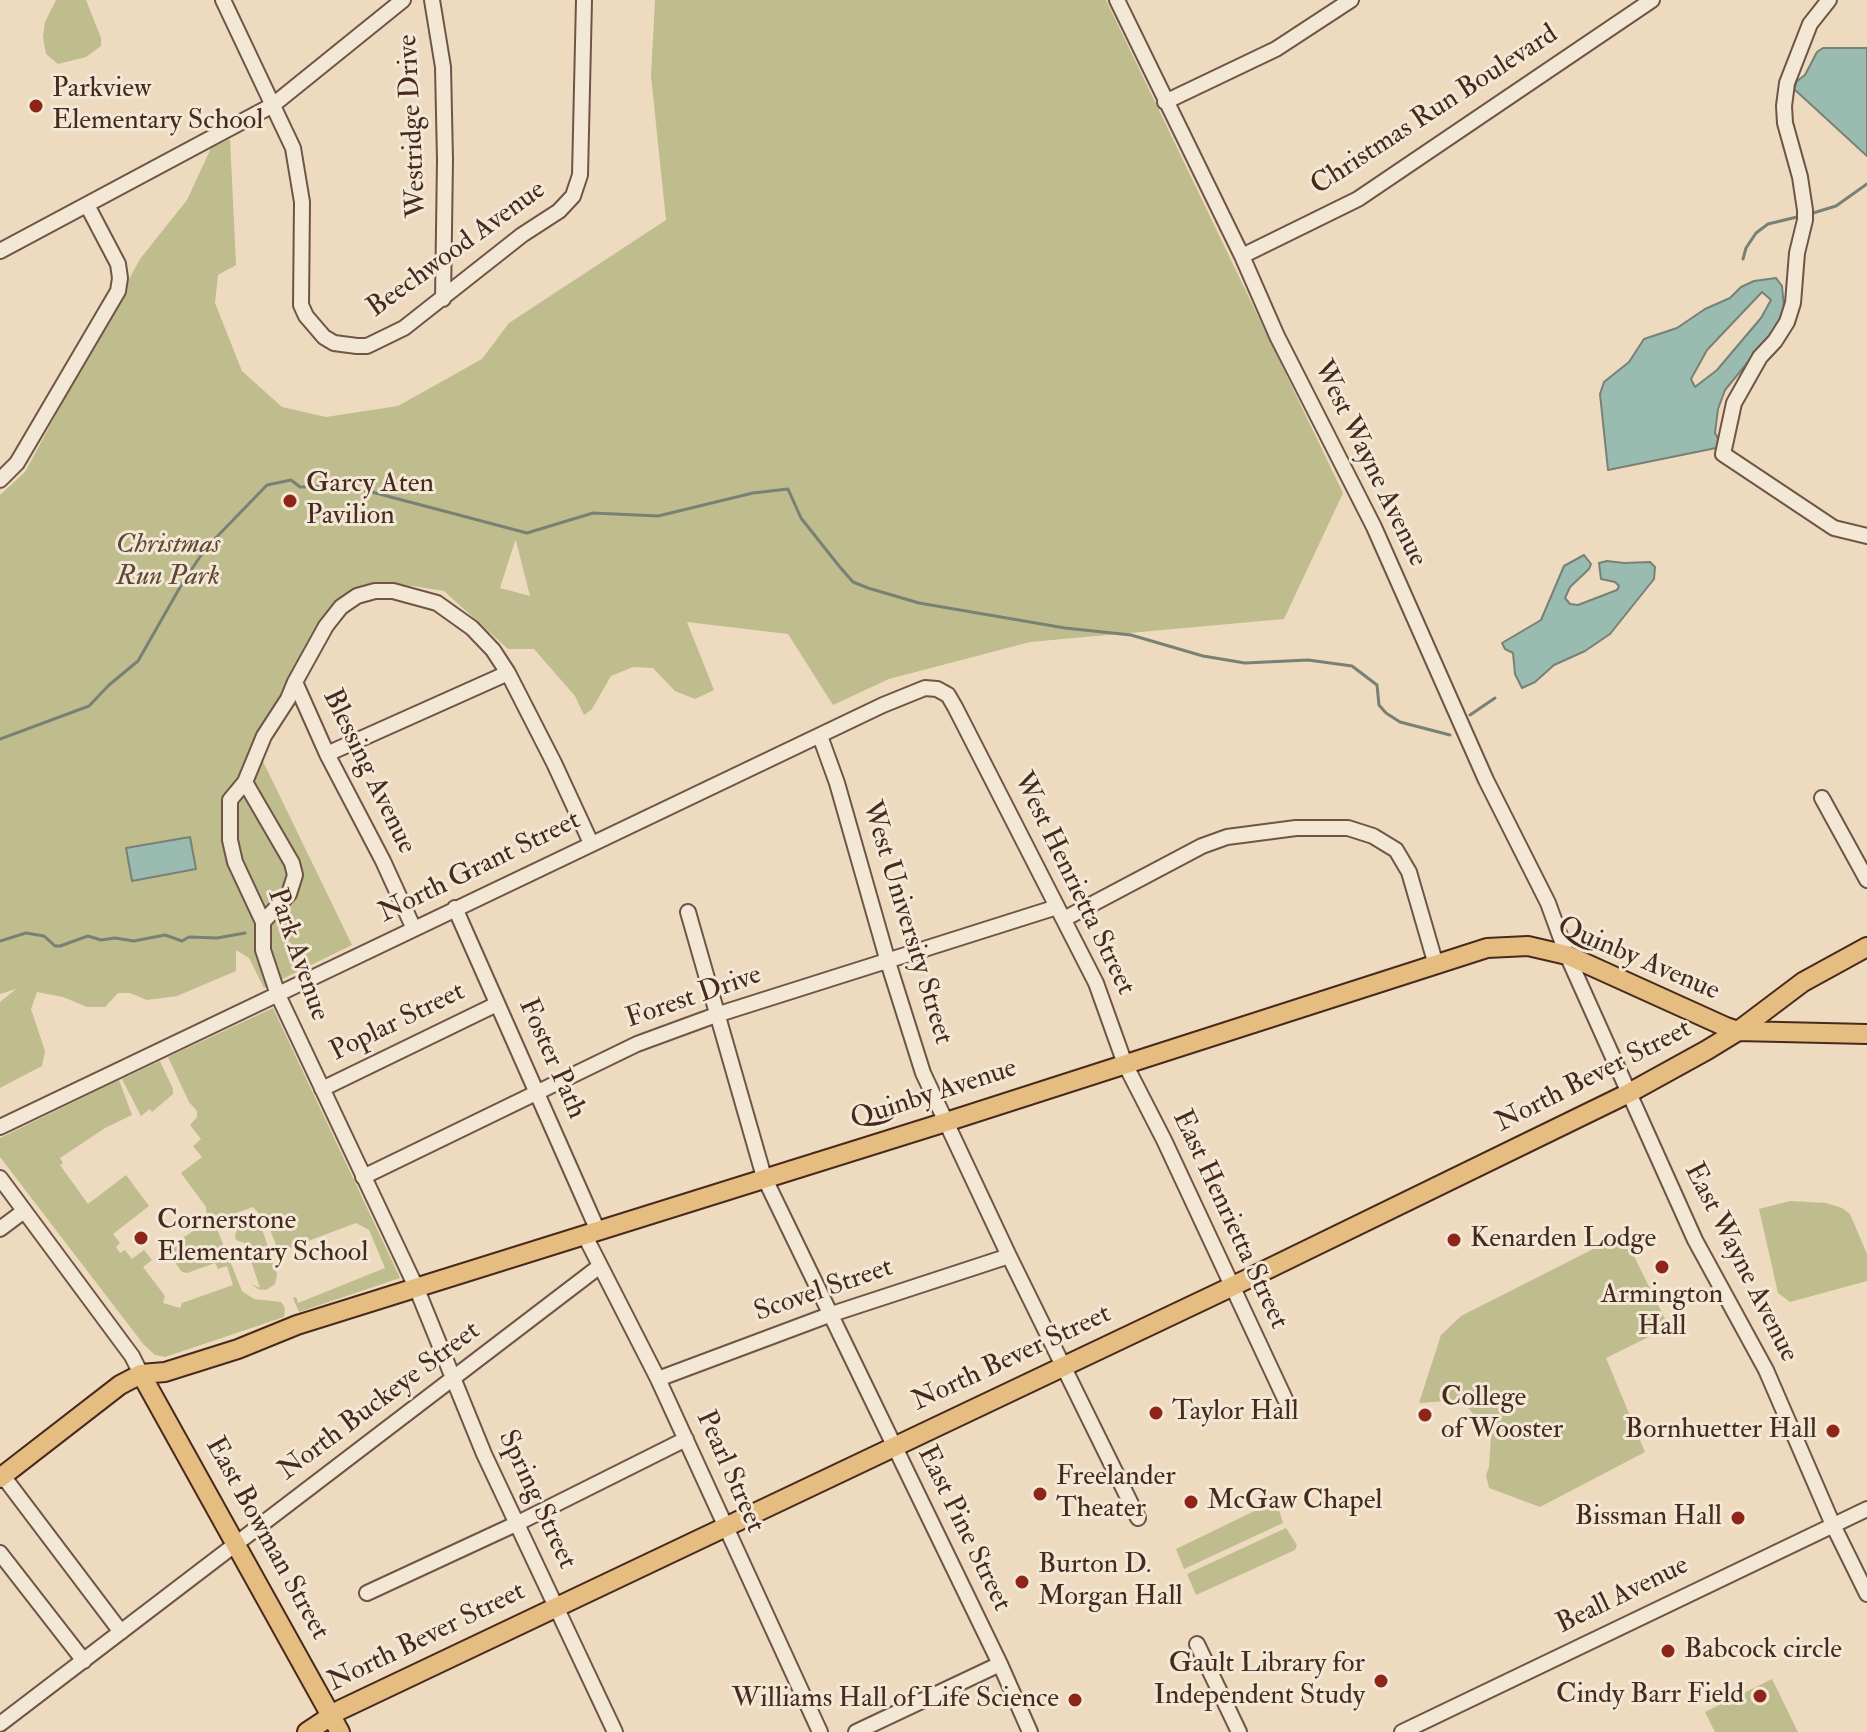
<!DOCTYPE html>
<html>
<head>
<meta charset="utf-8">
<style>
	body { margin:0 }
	canvas { display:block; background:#eddabf }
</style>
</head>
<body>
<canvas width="1867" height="1732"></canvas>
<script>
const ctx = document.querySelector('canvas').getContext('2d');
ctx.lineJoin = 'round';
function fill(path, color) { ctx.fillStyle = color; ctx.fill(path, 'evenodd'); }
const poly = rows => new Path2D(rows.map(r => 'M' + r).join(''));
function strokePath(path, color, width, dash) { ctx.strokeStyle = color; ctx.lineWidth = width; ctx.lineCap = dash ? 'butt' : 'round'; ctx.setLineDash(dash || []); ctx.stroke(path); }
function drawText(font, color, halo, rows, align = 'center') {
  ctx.font = font + ' "IM FELL Double Pica",serif'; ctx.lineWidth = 6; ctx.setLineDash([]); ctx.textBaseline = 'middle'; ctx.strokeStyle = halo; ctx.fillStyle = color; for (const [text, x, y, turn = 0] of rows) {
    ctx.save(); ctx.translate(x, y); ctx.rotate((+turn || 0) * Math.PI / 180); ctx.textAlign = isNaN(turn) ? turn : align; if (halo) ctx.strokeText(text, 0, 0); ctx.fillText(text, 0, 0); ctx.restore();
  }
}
fill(poly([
	[56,0,86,0,101,38,101,46,86,57,58,64,46,54,43,37,45,22],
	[655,0,1106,0,1343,493,1284,619,1030,642,889,679,833,705,788,634,687,622,714,690,695,699,675,691,653,668,633,667,611,676,592,709,584,715,575,696,534,649,508,649,444,591,413,586,377,585,355,589,345,597,256,747,352,945,264,988,249,958,236,950,236,971,177,996,147,1000,130,993,118,993,105,1007,87,1007,63,997,37,992,31,1009,45,1051,42,1066,0,1088,0,1002,16,989,0,994,0,495,25,472,140,259,187,200,211,148,230,139,236,265,218,275,215,303,242,371,282,407,326,417,398,406,482,359,509,323,666,220,651,76],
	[515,541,516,541,530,596,500,588],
	[273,1008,400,1278,299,1312,293,1298,296,1297,298,1303,385,1268,369,1230,356,1223,284,1250,286,1257,284,1258,280,1255,267,1222,253,1207,217,1220,217,1223,207,1223,206,1207,181,1173,202,1157,193,1146,201,1139,190,1125,197,1117,197,1111,189,1102,168,1057],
	[160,1061,173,1089,173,1094,152,1112,150,1109,141,1116,122,1079],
	[119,1080,132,1115,105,1128,60,1158,63,1163,60,1165,88,1204,126,1175,149,1206,113,1234,120,1243,116,1247,120,1253,125,1250,132,1259,144,1250,152,1260,143,1267,165,1296,163,1303,180,1308,182,1303,233,1285,227,1266,218,1269,215,1263,187,1273,182,1272,165,1249,195,1230,217,1229,242,1291,254,1299,281,1302,285,1308,284,1317,165,1357,155,1355,144,1345,0,1157,0,1138],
	[1790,1201,1826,1203,1842,1208,1850,1214,1867,1254,1867,1281,1790,1302,1778,1293,1759,1209],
	[247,1220,254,1222,263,1232,277,1274,275,1284,266,1290,258,1289,251,1284,260,1288,245,1243,236,1240,235,1236,238,1226],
	[1623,1234,1669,1327,1606,1358,1645,1452,1540,1507,1489,1488,1486,1475,1489,1467,1491,1436,1478,1419,1461,1400,1419,1403,1441,1335,1461,1316],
	[1273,1502,1277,1504,1283,1523,1184,1569,1176,1549],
	[1286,1528,1297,1545,1295,1550,1196,1595,1187,1574],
	[1772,1679,1798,1732,1715,1732,1705,1712]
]), '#bfbd8d');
const water = poly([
	[1823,48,1867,48,1867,156,1794,89,1797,81,1805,75,1817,52,1823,48],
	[1776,278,1782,286,1784,307,1776,328,1725,390,1718,409,1715,433,1720,442,1716,448,1608,470,1600,394,1604,382,1629,362,1644,339,1677,328,1705,309,1730,298,1741,287,1754,281,1776,278],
	[1762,292,1771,300,1761,318,1717,370,1695,387,1691,379,1707,350,1762,292],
	[1584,555,1591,564,1589,569,1570,587,1565,598,1570,604,1578,605,1617,590,1619,586,1615,582,1601,579,1599,563,1607,561,1624,563,1650,562,1655,567,1654,579,1610,634,1585,651,1554,665,1535,682,1522,688,1515,674,1513,653,1505,649,1502,643,1541,620,1564,566,1584,555],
	[190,837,196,869,132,881,126,848,190,837]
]);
fill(water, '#99bbb0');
strokePath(water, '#788175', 2);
strokePath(poly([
	[1813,213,1836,206,1867,184],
	[1743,259,1746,248,1756,233,1768,224,1797,217],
	[1470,715,1495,698],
	[0,739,89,706,109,685,138,661,183,582,206,548,267,485,291,480,300,487,344,486,368,491,527,533,593,513,658,516,753,493,788,489,801,518,839,566,853,582,868,588,919,603,1065,628,1131,635,1203,656,1245,663,1308,660,1352,666,1377,685,1379,705,1386,713,1400,722,1450,735],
	[0,941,26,933,44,936,55,946,60,946,88,936,101,940,115,938,134,941,165,935,182,941,189,937,217,938,245,933]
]), '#788175', 3);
const minor = poly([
	[223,0,293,148,302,202,301,305,306,316,324,337,334,343,357,346,367,346,404,328,522,235,559,211,573,196,580,175,584,0],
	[432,0,443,67,445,160,443,299],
	[1117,0,1242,256,1277,336,1374,527,1486,780,1548,903,1567,955,1695,1240,1766,1370,1833,1525,1867,1594],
	[1829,0,1810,24,1787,83,1784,106,1785,123,1800,177,1805,210,1805,220,1797,253,1793,303,1787,322,1775,341,1760,357,1734,403,1723,454,1834,528,1867,536],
	[1165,102,1276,49,1351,0],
	[0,251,273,105,403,0],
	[1242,256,1358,199,1652,0],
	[0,480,17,463,118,291,120,278,118,264,87,205],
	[295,682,327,754,383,861,414,929],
	[820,736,837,783,888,962,923,1073,1009,1256,1138,1518],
	[327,754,508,673],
	[245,782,292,863,295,875,289,894,263,922],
	[1822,798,1867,880],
	[591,843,554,763,508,673,493,650,472,628,437,603,393,591,375,591,357,596,341,607,326,626,295,682,288,699,264,736,245,782,230,800,230,840,235,862,263,922,263,950,278,995,416,1287,484,1454,615,1732],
	[455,908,598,1231],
	[688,912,764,1177,1000,1664,1030,1732],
	[1064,919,1202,846,1227,837,1296,828,1348,828,1373,836,1396,850,1409,872,1436,965],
	[322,1089,497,1004],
	[0,1127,883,705,925,688,937,689,948,695,955,707,1096,983,1125,1064,1164,1140,1285,1399],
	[363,1177,637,1044,716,1015,1057,907],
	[0,1178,132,1356,141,1374],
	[0,1229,24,1211],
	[585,1236,658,1379,820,1732],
	[658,1379,829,1315,1009,1256],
	[3,1476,121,1632],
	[0,1553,84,1661],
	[367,1593,518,1523,686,1439],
	[1197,1644,1239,1732],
	[0,1724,600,1266],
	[856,1732,1000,1664],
	[1402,1732,1867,1509]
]);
const major = poly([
	[141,1374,340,1732],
	[0,1478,120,1385,141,1374,165,1372,238,1349,297,1325,946,1122,1487,948,1528,946,1567,955,1726,1027,1738,1031,1867,1034],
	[307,1732,340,1710,1231,1287,1629,1093,1707,1050,1738,1031,1803,982,1867,947]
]);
strokePath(minor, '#705546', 18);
strokePath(major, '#47291d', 22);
strokePath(minor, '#f3e7d5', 14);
strokePath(major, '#e6bd80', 18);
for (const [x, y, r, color] of [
	[36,106,8,"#8f2418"],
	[290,501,8,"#8f2418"],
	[141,1238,8,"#8f2418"],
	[1454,1240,8,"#8f2418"],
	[1662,1267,8,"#8f2418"],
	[1156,1413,8,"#8f2418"],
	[1425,1415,8,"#8f2418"],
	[1833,1431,8,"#8f2418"],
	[1040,1494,8,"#8f2418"],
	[1191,1502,8,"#8f2418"],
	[1738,1518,8,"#8f2418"],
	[1022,1582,8,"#8f2418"],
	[1668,1651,8,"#8f2418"],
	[1381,1681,8,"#8f2418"],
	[1760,1696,8,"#8f2418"],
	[1075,1700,8,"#8f2418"]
]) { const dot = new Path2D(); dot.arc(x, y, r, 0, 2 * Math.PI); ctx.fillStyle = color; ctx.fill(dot); strokePath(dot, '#f3e7d5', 3); }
drawText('28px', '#47291d', '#f3e7d5', [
	["Parkview",52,90],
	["Elementary School",52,122],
	["Garcy Aten",306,485],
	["Pavilion",306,517],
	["Cornerstone",157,1222],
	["Elementary School",157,1254],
	["Kenarden Lodge",1470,1240],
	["Armington",1662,1296,"center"],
	["Hall",1662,1328,"center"],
	["College",1441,1399],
	["of Wooster",1441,1431],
	["Taylor Hall",1172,1413],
	["Bornhuetter Hall",1817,1431,"right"],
	["Freelander",1056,1478],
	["Theater",1056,1510],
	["McGaw Chapel",1207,1502],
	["Bissman Hall",1722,1518,"right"],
	["Burton D.",1038,1566],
	["Morgan Hall",1038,1598],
	["Babcock circle",1684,1651],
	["Gault Library for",1365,1665,"right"],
	["Independent Study",1365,1697,"right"],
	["Cindy Barr Field",1744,1696,"right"],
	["Williams Hall of Life Science",1059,1700,"right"]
], 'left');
drawText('28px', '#47291d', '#f3e7d5', [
	["Christmas Run Boulevard",1435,111,-33],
	["Westridge Drive",414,126,-93],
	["Beechwood Avenue",457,250,-36],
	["West Wayne Avenue",1369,464,64],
	["Blessing Avenue",368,772,64],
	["North Grant Street",480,868,-26],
	["West Henrietta Street",1073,884,64],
	["West University Street",906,923,73],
	["Park Avenue",297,955,71],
	["Quinby Avenue",1638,960,23],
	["Forest Drive",694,998,-19],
	["Poplar Street",398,1023,-26],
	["Foster Path",551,1059,66],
	["North Bever Street",1594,1077,-27],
	["Quinby Avenue",934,1095,-18],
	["East Henrietta Street",1229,1220,65],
	["East Wayne Avenue",1740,1263,63],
	["Scovel Street",824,1291,-19],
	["North Bever Street",1012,1359,-25],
	["North Buckeye Street",380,1402,-37],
	["Pearl Street",729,1472,66],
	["Spring Street",536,1500,65],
	["East Pine Street",963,1529,64],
	["East Bowman Street",266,1539,61],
	["Beall Avenue",1623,1596,-26],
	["North Bever Street",427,1638,-26]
]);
drawText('italic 28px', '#5f4733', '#f3e7d5', [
	["Christmas",168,546],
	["Run Park",168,578]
]);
</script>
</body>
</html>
